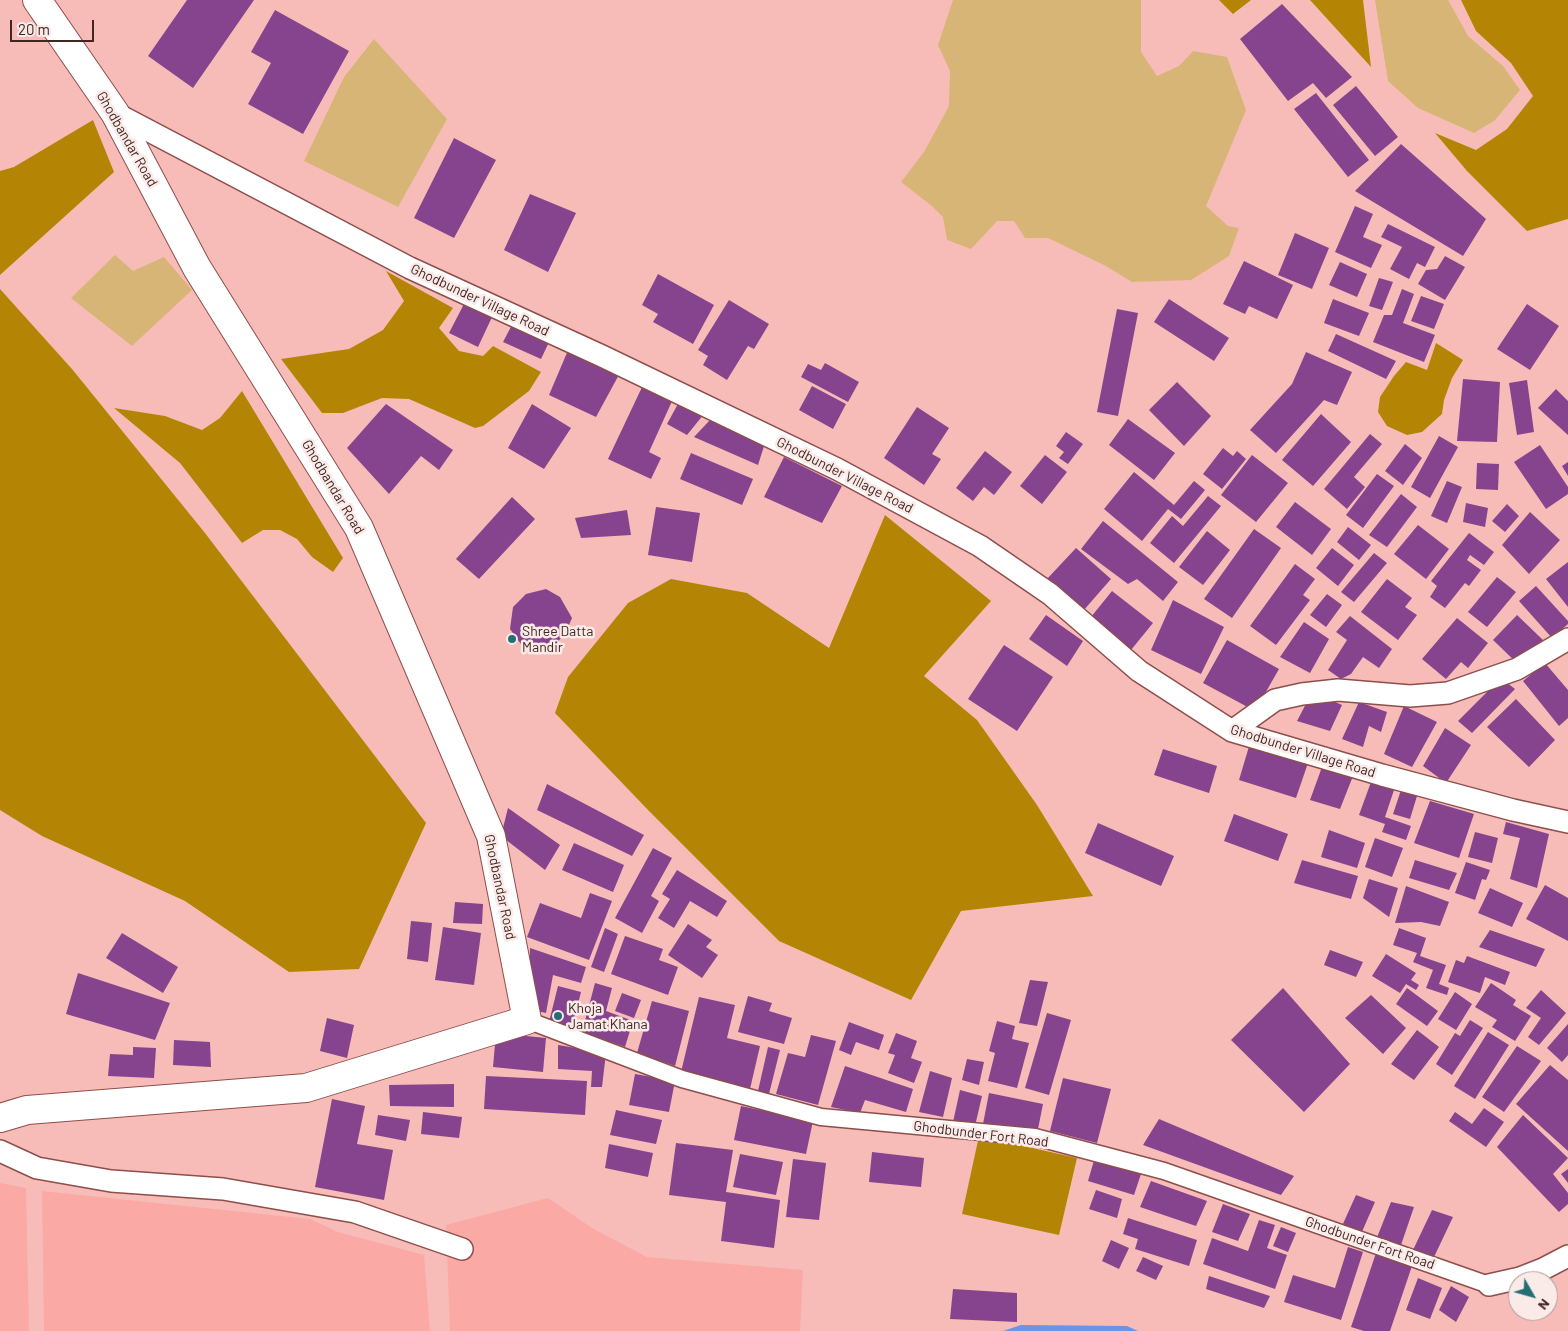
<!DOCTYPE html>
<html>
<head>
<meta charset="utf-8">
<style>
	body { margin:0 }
	#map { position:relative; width:1568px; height:1331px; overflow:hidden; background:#f8bcb8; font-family:Barlow,sans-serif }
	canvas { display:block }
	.north { position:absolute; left:1508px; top:1271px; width:50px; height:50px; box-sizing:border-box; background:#faeae8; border:1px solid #b09c9a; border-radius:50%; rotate:128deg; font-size:14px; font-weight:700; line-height:20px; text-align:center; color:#422624 }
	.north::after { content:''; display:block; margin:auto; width:18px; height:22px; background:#246e75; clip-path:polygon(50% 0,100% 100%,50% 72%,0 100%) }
	.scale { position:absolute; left:10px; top:20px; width:84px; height:22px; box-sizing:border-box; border:2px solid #422624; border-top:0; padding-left:6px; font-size:15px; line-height:18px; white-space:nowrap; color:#422624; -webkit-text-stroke:4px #faeae8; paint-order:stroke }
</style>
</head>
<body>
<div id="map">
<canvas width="1568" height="1331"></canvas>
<div class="north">N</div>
<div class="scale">20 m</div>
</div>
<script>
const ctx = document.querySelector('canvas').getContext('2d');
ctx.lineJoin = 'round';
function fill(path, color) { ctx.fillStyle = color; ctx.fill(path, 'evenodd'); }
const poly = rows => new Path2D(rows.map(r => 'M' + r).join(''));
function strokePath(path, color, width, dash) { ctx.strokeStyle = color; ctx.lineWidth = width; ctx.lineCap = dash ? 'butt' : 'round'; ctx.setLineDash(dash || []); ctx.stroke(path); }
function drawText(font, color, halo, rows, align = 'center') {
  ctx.font = font + ' Barlow,sans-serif'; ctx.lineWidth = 5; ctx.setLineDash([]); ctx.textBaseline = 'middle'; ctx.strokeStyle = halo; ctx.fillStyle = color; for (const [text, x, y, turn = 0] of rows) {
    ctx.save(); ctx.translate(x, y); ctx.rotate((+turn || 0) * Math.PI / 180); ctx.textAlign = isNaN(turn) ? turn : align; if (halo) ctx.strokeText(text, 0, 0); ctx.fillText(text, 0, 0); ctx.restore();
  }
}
fill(poly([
	[0,1183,26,1188,29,1331,0,1331],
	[42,1191,310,1219,338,1232,424,1255,430,1331,44,1331],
	[548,1198,592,1228,647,1257,803,1270,800,1331,450,1331,446,1225]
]), '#fba9a5');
fill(poly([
	[953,0,1141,0,1141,52,1157,76,1179,66,1193,51,1227,57,1246,110,1206,206,1228,226,1239,228,1229,256,1191,280,1132,282,1104,265,1048,238,1025,238,1014,221,997,221,971,249,947,240,943,217,932,206,901,182,924,152,949,106,950,71,938,45],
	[1375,0,1448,0,1468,36,1503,66,1520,90,1495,120,1474,133,1418,108,1388,81],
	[374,39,447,119,398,207,304,161,344,77],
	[115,255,133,271,164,257,192,290,132,346,71,298]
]), '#d6b577');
fill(poly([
	[1219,0,1251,0,1233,14],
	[1310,0,1363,0,1371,67],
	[1461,0,1568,0,1568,219,1527,231,1467,171,1435,133,1476,150,1507,129,1533,96,1511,63,1476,31],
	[93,120,114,172,0,275,0,171,14,167],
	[386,271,453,308,439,328,459,351,483,356,493,346,541,372,529,391,483,426,475,428,409,399,382,398,343,413,322,413,281,359,349,349,383,330,404,301],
	[0,289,72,369,205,533,426,823,359,969,289,972,185,901,42,836,0,810],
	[1436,343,1463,360,1452,378,1444,400,1442,414,1422,432,1407,435,1387,426,1378,412,1380,397,1394,376,1406,362,1427,370],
	[242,391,343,558,333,572,312,557,297,539,280,530,263,530,242,543,180,463,114,408,165,416,202,430,220,418],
	[885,515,991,601,924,676,977,720,1037,805,1093,896,961,911,911,1000,779,941,649,811,555,713,568,677,628,603,671,579,747,593,829,648],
	[979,1136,1077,1158,1059,1235,962,1214]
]), '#b48504');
fill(poly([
	[1021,1325,1127,1326,1138,1331,1003,1331]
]), '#6b94e7');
fill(poly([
	[187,0,254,0,193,88,148,56],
	[1282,4,1352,77,1326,98,1313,83,1288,101,1240,39],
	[275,10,349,51,303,134,248,104,271,63,251,52],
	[1356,86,1398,137,1375,156,1333,105],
	[1316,93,1369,160,1348,177,1294,109],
	[454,138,496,160,454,238,414,218],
	[1401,144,1486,219,1463,256,1355,191],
	[530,194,576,213,548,272,504,250],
	[1355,206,1373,214,1363,237,1382,245,1371,268,1335,252],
	[1388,224,1435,247,1425,267,1417,263,1409,279,1390,269,1402,247,1381,237],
	[1295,233,1329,248,1312,289,1278,275],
	[1445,256,1465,267,1445,300,1418,284,1426,270,1437,269],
	[1244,261,1293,285,1277,319,1249,306,1245,314,1223,304],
	[1340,262,1367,274,1357,297,1329,285],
	[658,274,714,305,693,344,653,322,658,314,642,305],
	[1379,278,1393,282,1382,310,1369,306],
	[1402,289,1414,294,1403,323,1435,335,1424,362,1373,342,1384,315,1392,315],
	[1421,296,1444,304,1434,329,1411,321],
	[1169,299,1229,338,1214,361,1154,322],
	[1333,299,1369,313,1359,336,1324,323],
	[729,300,769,324,754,349,748,346,727,380,703,365,708,356,698,350],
	[465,302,493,315,478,347,449,333],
	[1527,304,1559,326,1530,370,1497,349],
	[1117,309,1138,313,1118,416,1097,412],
	[514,321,551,338,541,359,503,342],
	[1336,334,1396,361,1386,379,1328,351],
	[569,348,621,371,596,417,549,395],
	[1306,352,1352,372,1337,405,1324,400,1276,453,1250,430,1292,384],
	[825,363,859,382,848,402,801,377,808,364,821,370],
	[1463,379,1500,382,1497,442,1457,441],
	[1527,380,1534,432,1517,435,1509,383],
	[1177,382,1211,416,1184,446,1149,410],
	[643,385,673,399,649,452,661,458,651,479,608,459],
	[812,386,846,404,833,429,799,410],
	[1556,389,1568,401,1568,435,1538,408],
	[679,402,704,414,687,435,667,424],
	[386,404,453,450,439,470,421,456,389,494,347,448],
	[532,404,571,428,544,469,508,448],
	[917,407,949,428,932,454,941,459,924,485,884,458],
	[1321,414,1351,442,1313,486,1282,460],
	[1128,419,1175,453,1154,480,1109,445],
	[710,420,765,443,758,465,694,437],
	[1066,432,1083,444,1068,464,1059,458,1064,452,1056,446],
	[1370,434,1382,444,1354,477,1365,487,1347,509,1324,489],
	[1439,436,1458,447,1430,498,1411,487],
	[1405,444,1422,458,1403,485,1385,471],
	[1540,445,1568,487,1568,494,1546,509,1514,462],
	[1223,448,1233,456,1237,451,1246,459,1222,489,1203,474],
	[985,451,1012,472,994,495,984,487,973,501,956,488],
	[691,453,753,479,742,505,680,479],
	[1045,455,1067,472,1042,504,1020,486],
	[1252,455,1288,483,1256,522,1221,495],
	[784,457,842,486,822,523,764,497],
	[1568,462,1568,476,1562,466],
	[1477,463,1499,464,1498,490,1476,489],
	[1134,472,1174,505,1194,481,1205,490,1181,519,1168,509,1142,541,1104,509],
	[1377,474,1394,486,1363,528,1346,515],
	[1447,481,1462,487,1447,523,1431,516],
	[1401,494,1417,507,1387,547,1369,535],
	[1208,496,1221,506,1174,563,1150,543,1172,516,1183,526],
	[512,497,535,519,479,579,456,559],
	[1295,502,1331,529,1312,555,1276,527],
	[1466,503,1488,508,1485,527,1463,522],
	[1507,504,1519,516,1505,532,1492,521],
	[656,507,700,513,692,562,648,555],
	[627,510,631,535,581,538,575,518],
	[1530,512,1560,540,1529,574,1502,545],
	[1103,521,1178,582,1163,601,1137,579,1128,584,1081,549],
	[1418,525,1449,549,1426,579,1394,554],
	[1348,527,1371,545,1359,560,1337,542],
	[1254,529,1281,548,1232,618,1204,599],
	[1207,531,1230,550,1203,585,1179,567],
	[1469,533,1494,552,1484,565,1470,555,1467,560,1481,570,1469,586,1465,583,1445,608,1430,597,1437,586,1431,581],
	[1076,548,1111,579,1083,611,1047,579],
	[1332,548,1354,565,1338,586,1316,568],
	[1374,553,1387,563,1354,602,1341,592],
	[1568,562,1568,607,1546,579],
	[1295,564,1315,579,1303,595,1310,600,1276,645,1250,626],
	[1497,577,1516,592,1487,627,1468,612],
	[1387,579,1412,598,1405,607,1417,615,1398,640,1361,612],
	[1536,586,1568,621,1568,624,1552,638,1519,601],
	[546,589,560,597,572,618,567,630,550,652,523,647,510,629,513,607,526,594],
	[1112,591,1153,623,1131,650,1091,617],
	[1327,594,1342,605,1326,627,1310,615],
	[1173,600,1224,627,1201,674,1151,650],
	[1046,615,1083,641,1067,666,1029,639],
	[1517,615,1543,640,1519,665,1493,640],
	[1350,616,1392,649,1379,668,1363,657,1351,674,1341,679,1328,670,1347,640,1336,632],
	[1457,618,1488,643,1468,668,1461,662,1446,679,1422,659],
	[1304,622,1329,639,1310,673,1280,657],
	[1227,640,1279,669,1255,711,1203,683],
	[1004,645,1053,677,1017,731,968,699],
	[1545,663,1568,690,1568,718,1559,726,1523,681],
	[1501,678,1515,689,1472,733,1458,721],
	[1324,697,1342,705,1330,731,1297,721,1309,698],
	[1516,699,1555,740,1529,767,1487,727],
	[1359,702,1387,712,1381,732,1369,726,1363,747,1342,739],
	[1404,706,1437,722,1412,767,1384,754],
	[1445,728,1471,745,1446,783,1423,766],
	[1250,743,1309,760,1296,798,1239,780],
	[1163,749,1217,766,1209,793,1154,775],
	[1322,767,1353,776,1340,809,1310,800],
	[1371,782,1394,790,1385,817,1411,826,1406,840,1382,832,1385,824,1359,815],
	[547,784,644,835,632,856,537,810],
	[1401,790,1417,796,1410,819,1393,814],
	[1430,801,1474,814,1459,858,1414,843],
	[508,808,560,845,545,870,501,836],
	[1234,814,1288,834,1278,861,1224,841],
	[1506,822,1549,834,1537,888,1510,879,1520,838,1503,834],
	[1098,823,1174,856,1161,886,1085,853],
	[1329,830,1365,843,1357,868,1321,857],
	[1475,832,1498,838,1492,863,1468,857],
	[1375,838,1403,848,1392,877,1365,867],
	[574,843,624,865,613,892,562,870],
	[653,848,672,858,651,896,659,901,642,933,615,918],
	[1302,860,1358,876,1351,899,1294,883],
	[1415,860,1457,873,1449,890,1409,878],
	[1466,862,1490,870,1486,880,1482,879,1475,900,1455,893],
	[677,870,727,901,717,917,690,901,674,928,658,918,670,899,662,894],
	[1369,879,1398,888,1389,917,1363,898],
	[1545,885,1568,898,1568,941,1526,919],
	[1406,886,1449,902,1440,926,1421,922,1395,923],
	[1490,888,1523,903,1512,927,1478,913],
	[590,893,612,901,589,960,527,937,540,903,581,918],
	[455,902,483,904,482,924,453,923],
	[411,921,432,923,428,962,407,959],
	[688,924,712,940,706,947,718,955,702,978,668,955],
	[443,927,481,933,474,985,435,980],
	[605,928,618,934,604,972,591,967],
	[1399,928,1426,938,1420,956,1446,965,1439,984,1449,988,1447,995,1426,988,1433,970,1413,962,1417,953,1393,945],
	[1490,930,1545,949,1536,967,1479,947],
	[122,933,178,967,163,993,106,958],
	[625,936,663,949,659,960,678,967,668,995,611,974],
	[530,948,586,967,581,983,553,975,546,1013,528,1009],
	[1330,950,1363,962,1356,977,1324,965],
	[1386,954,1416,973,1411,980,1419,985,1416,990,1406,984,1400,993,1372,976],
	[1467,956,1510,972,1505,985,1485,977,1480,993,1448,982,1456,960,1464,963],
	[78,973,170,1003,155,1040,66,1014],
	[1030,980,1048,982,1037,1026,1019,1023],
	[595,983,612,988,606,1011,633,1021,625,1047,582,1032],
	[1491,983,1516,1000,1513,1005,1531,1016,1515,1041,1492,1027,1497,1020,1475,1007],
	[558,986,581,992,572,1028,549,1022],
	[1283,988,1350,1064,1304,1112,1231,1040],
	[1407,988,1438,1011,1427,1026,1396,1004],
	[1541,990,1566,1013,1539,1045,1528,1037,1541,1018,1526,1008],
	[1455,992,1472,1004,1456,1030,1438,1019],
	[622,993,641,1000,634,1018,615,1011],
	[1371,995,1406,1028,1383,1054,1345,1018],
	[748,996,772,1003,769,1011,792,1018,784,1044,738,1032],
	[699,997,735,1005,727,1038,760,1046,750,1089,681,1072],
	[652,1001,689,1011,675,1066,637,1053],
	[1047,1013,1071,1020,1049,1095,1025,1088],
	[327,1018,354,1025,347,1058,320,1051],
	[1470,1020,1483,1028,1452,1075,1436,1064,1455,1033,1460,1036],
	[997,1021,1015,1026,1012,1039,1029,1043,1017,1088,988,1081,995,1053,989,1051],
	[849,1022,884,1035,879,1050,856,1042,851,1055,839,1050],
	[1568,1024,1568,1055,1562,1062,1547,1048],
	[1417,1030,1439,1047,1414,1080,1391,1064],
	[1488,1032,1509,1045,1475,1099,1454,1086],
	[496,1033,546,1038,543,1072,493,1067],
	[896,1033,917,1041,911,1058,922,1062,914,1083,888,1073,895,1055,888,1053],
	[811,1035,836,1041,818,1105,776,1094,788,1053,805,1057],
	[174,1040,210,1042,211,1067,173,1065],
	[558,1045,606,1053,602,1087,591,1087,592,1071,558,1069],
	[1517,1046,1541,1061,1504,1112,1482,1097],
	[133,1047,156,1048,154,1078,108,1076,110,1054,133,1055],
	[768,1047,780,1050,769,1094,758,1091],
	[967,1059,984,1062,979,1085,962,1080],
	[1550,1065,1568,1080,1568,1151,1516,1104],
	[845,1066,913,1089,906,1112,865,1100,860,1113,831,1107],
	[930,1071,952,1078,943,1117,919,1112],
	[635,1074,675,1081,669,1112,629,1105],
	[486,1076,587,1081,585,1115,484,1109],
	[1063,1078,1111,1089,1097,1143,1050,1131],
	[454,1084,454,1107,390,1106,389,1085],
	[960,1090,982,1096,975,1126,953,1122],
	[989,1093,1043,1104,1037,1134,983,1124],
	[332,1099,365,1106,357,1144,393,1150,384,1200,315,1187],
	[741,1106,813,1121,806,1154,734,1140],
	[1484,1108,1504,1122,1486,1147,1449,1121,1455,1112,1472,1124],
	[616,1110,662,1120,656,1144,610,1135],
	[423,1112,462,1117,459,1138,421,1134],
	[378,1115,410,1120,406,1141,375,1135],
	[1523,1115,1568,1158,1553,1174,1568,1193,1568,1204,1559,1212,1497,1147],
	[1159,1119,1294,1176,1281,1195,1143,1145],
	[676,1143,733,1150,726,1192,780,1200,774,1248,721,1241,726,1202,669,1195],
	[609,1144,653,1153,648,1177,605,1168],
	[872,1152,924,1158,921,1187,869,1182],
	[740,1154,783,1162,776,1195,733,1187],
	[1095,1157,1142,1171,1134,1195,1088,1181],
	[793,1159,826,1163,819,1220,786,1217],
	[1568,1169,1568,1183,1561,1174],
	[1151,1181,1207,1201,1196,1226,1140,1207],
	[1096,1190,1122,1199,1117,1218,1089,1209],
	[1356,1195,1375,1202,1361,1234,1342,1226],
	[1391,1202,1414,1207,1401,1245,1376,1240],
	[1223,1204,1250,1214,1238,1241,1212,1232],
	[1432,1210,1453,1217,1434,1257,1413,1250],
	[1128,1218,1197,1240,1189,1266,1135,1249,1138,1239,1123,1234],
	[1259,1220,1275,1225,1267,1248,1287,1255,1275,1289,1203,1264,1212,1238,1248,1251],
	[1281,1227,1296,1233,1288,1252,1273,1246],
	[1111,1240,1129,1248,1119,1269,1102,1261],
	[1348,1247,1363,1252,1341,1320,1284,1302,1293,1275,1335,1288],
	[1376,1253,1412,1266,1390,1331,1364,1331,1351,1327],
	[1143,1257,1163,1266,1156,1280,1136,1271],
	[1209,1276,1270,1296,1264,1308,1206,1289],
	[1418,1278,1442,1288,1430,1319,1406,1310],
	[1451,1286,1469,1297,1456,1322,1439,1310],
	[953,1289,1017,1293,1017,1322,950,1319]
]), '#85448d');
const pedestrian = poly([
	[527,1020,682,1079,821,1117,1035,1137,1164,1171,1489,1285]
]);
const minor = poly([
	[115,113,410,268,602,356,837,469,980,546,1050,594,1139,671,1232,731,1382,775,1513,810,1568,822],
	[1232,731,1275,700,1302,694,1338,690,1410,696,1448,693,1517,669,1568,639],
	[0,1151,37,1168,111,1181,223,1189,355,1212,462,1249],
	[1489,1285,1520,1278,1543,1269,1568,1256]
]);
const tertiary = poly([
	[0,1118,27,1110,306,1088,527,1020,491,836,359,528,197,268,115,113,37,0]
]);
strokePath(pedestrian, '#8e4e4b', 19);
strokePath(minor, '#8e4e4b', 24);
strokePath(tertiary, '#8e4e4b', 30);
strokePath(pedestrian, '#fff', 16);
strokePath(minor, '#fff', 21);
strokePath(tertiary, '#fff', 28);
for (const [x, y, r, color] of [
	[512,639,5,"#246e75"],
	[558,1016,5,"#246e75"]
]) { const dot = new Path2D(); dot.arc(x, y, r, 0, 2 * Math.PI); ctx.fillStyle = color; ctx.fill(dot); strokePath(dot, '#faeae8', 2); }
drawText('14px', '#422624', '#faeae8', [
	["Ghodbandar Road",127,139,60],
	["Ghodbunder Village Road",480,300,25],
	["Ghodbunder Village Road",845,475,27],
	["Ghodbandar Road",333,487,59],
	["Ghodbunder Village Road",1303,751,17],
	["Ghodbandar Road",500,887,78],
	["Ghodbunder Fort Road",981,1134,7],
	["Ghodbunder Fort Road",1370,1243,19]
]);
drawText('14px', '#422624', '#faeae8', [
	["Shree Datta",522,631],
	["Mandir",522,647],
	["Khoja",568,1008],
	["Jamat Khana",568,1024]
], 'left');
</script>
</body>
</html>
